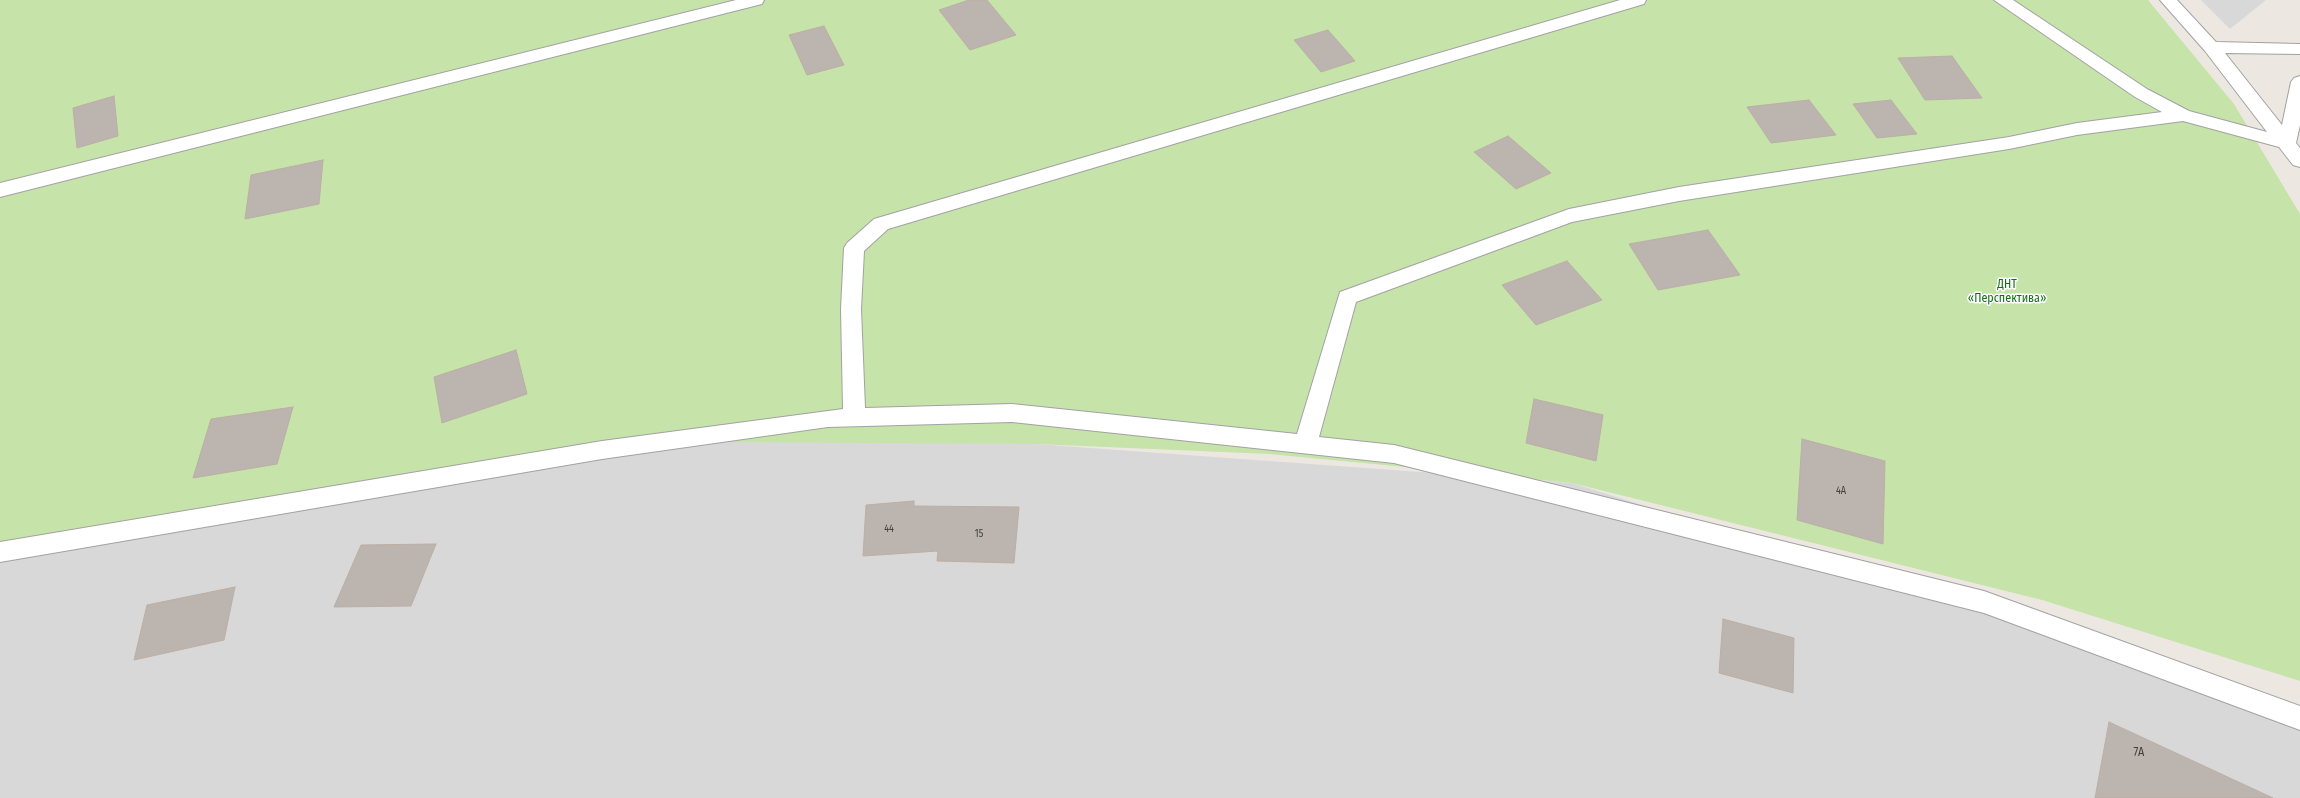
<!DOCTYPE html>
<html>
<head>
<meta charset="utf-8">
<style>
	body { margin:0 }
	canvas { display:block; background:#ece8e1 }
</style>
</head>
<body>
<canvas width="2300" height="798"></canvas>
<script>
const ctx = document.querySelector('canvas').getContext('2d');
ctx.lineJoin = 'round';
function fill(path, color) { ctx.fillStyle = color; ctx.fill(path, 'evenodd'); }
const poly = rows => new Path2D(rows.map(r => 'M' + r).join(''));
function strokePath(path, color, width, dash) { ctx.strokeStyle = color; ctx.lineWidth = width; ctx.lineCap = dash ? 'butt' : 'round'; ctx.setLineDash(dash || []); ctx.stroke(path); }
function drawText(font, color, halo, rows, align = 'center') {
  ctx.font = font + ' "Fira Sans Condensed",sans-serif'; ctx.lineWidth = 3; ctx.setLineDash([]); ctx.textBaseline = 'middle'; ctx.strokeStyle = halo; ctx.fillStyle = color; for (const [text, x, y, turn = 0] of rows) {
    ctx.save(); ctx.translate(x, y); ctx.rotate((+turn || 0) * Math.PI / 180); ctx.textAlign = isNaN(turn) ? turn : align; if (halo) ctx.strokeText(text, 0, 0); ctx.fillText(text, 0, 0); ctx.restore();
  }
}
fill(poly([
	[2201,0,2266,0,2230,29],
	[727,440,1036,444,1572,483,2300,712,2300,798,0,798,0,543]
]), '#d9d8d8');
fill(poly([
	[0,0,2148,0,2234,104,2300,214,2300,681,2042,600,1572,483,1269,454,1036,444,714,442,0,543]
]), '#c6e3aa');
const building = poly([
	[969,0,987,0,1016,35,970,50,939,10,969,0],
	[824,26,844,65,807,75,789,35,824,26],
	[1328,30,1355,61,1321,72,1294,40,1328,30],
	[1952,56,1982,98,1925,100,1898,58,1952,56],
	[114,96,118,136,77,148,73,108,114,96],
	[1809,100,1836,135,1771,143,1747,107,1809,100],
	[1891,100,1917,134,1877,138,1853,104,1891,100],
	[1508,136,1551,173,1516,189,1474,152,1508,136],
	[323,160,319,204,245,219,251,175,323,160],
	[1708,230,1740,275,1658,290,1629,244,1708,230],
	[1567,261,1602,300,1536,325,1502,285,1567,261],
	[516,350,527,394,442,423,434,377,516,350],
	[1534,399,1603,415,1596,461,1526,443,1534,399],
	[293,407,277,464,193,478,211,419,293,407],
	[1802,439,1885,461,1883,544,1797,520,1802,439],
	[914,501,914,506,1019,507,1014,563,937,561,938,551,863,556,866,505,914,501],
	[436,544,411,606,334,607,361,545,436,544],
	[235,587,224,640,134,660,147,605,235,587],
	[1723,619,1794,638,1793,693,1719,673,1723,619],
	[2109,722,2273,798,2095,798,2109,722]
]);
fill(building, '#bcb4ae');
strokePath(building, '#bcafa5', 1);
const minor = poly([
	[736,0,764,0,762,4,0,197,0,183,736,0],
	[1620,0,1646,0,1644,4,888,229,864,251,861,309,865,408,1012,404,1297,434,1340,292,1569,209,1679,187,2009,137,2077,123,2162,112,2135,97,1994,0,2013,0,2147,89,2189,111,2267,132,2205,51,2160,0,2177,0,2216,42,2300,44,2300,54,2225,53,2282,125,2291,82,2294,78,2300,76,2300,125,2296,143,2300,148,2300,167,2293,165,2279,147,2183,121,2077,135,2009,149,1679,201,1572,222,1356,302,1319,437,1394,445,1984,591,2300,706,2300,730,1984,613,1394,463,1012,422,828,427,602,459,0,562,0,542,602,441,843,409,841,309,844,248,847,243,874,219,1620,0]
]);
strokePath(minor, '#a2a2a2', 2);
fill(minor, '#fff');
drawText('10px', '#434140', null, [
	["4А",1841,491],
	["44",889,529],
	["15",979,534]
]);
drawText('12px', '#136f1a', '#fff', [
	["ДНТ",2007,285],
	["«Перспектива»",2007,299]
]);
drawText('12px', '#434140', null, [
	["7А",2139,753]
]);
</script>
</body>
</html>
